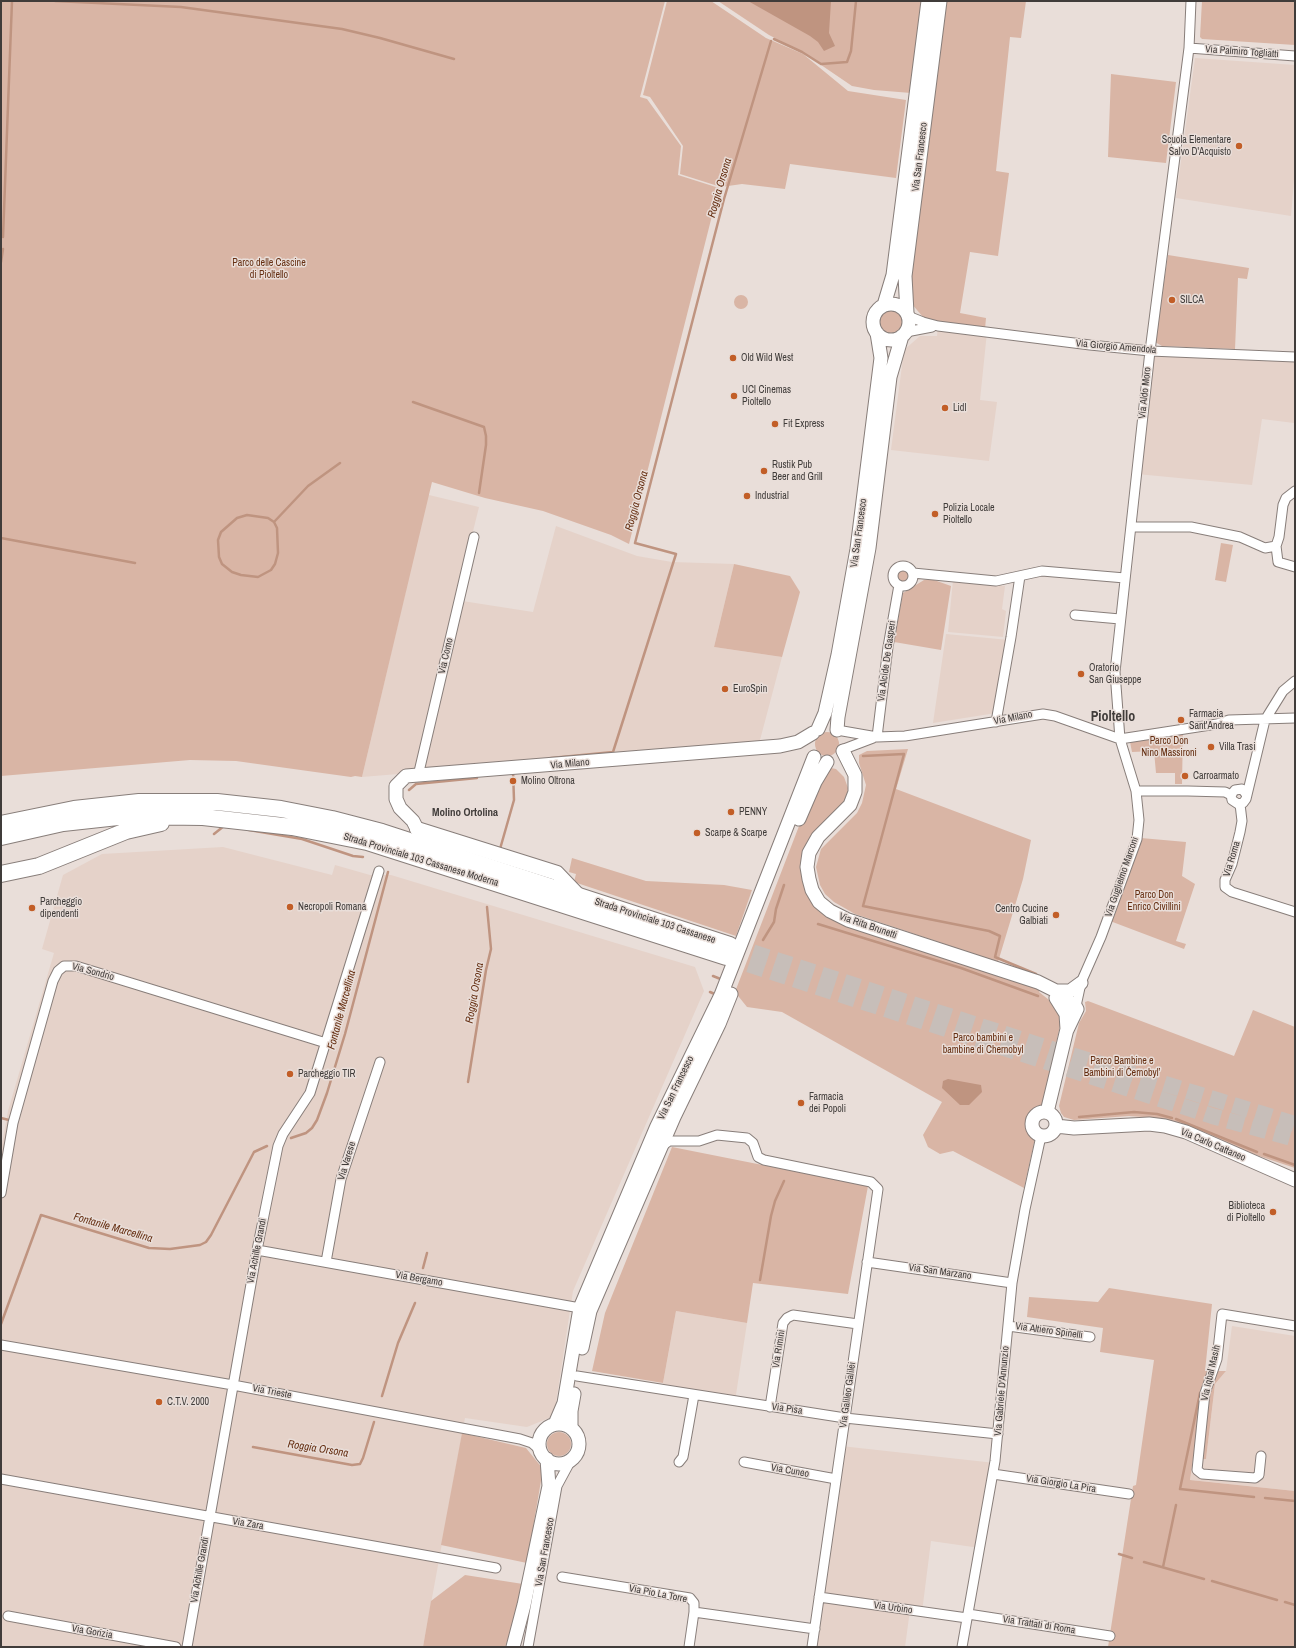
<!DOCTYPE html>
<html>
<head>
<meta charset="utf-8">
<style>
	body { margin:0 }
	#map { position:relative; width:1296px; height:1648px; overflow:hidden; background:#e9ded9; font-family:"Archivo Narrow",sans-serif }
	canvas { display:block }
	.frame { position:absolute; inset:0; border:2px solid #403c3a; pointer-events:none }
</style>
</head>
<body>
<div id="map">
<canvas width="1296" height="1648"></canvas>
<div class="frame"></div>
</div>
<script>
const ctx = document.querySelector('canvas').getContext('2d');
ctx.lineJoin = 'round';
function fill(path, color) { ctx.fillStyle = color; ctx.fill(path, 'evenodd'); }
const poly = rows => new Path2D(rows.map(r => 'M' + r).join(''));
function strokePath(path, color, width, dash) { ctx.strokeStyle = color; ctx.lineWidth = width; ctx.lineCap = dash ? 'butt' : 'round'; ctx.setLineDash(dash || []); ctx.stroke(path); }
function drawText(font, color, halo, rows, align = 'center') {
  ctx.font = font + ' "Archivo Narrow",sans-serif'; ctx.lineWidth = 3; ctx.setLineDash([]); ctx.textBaseline = 'middle'; ctx.strokeStyle = halo; ctx.fillStyle = color; for (const [text, x, y, turn = 0] of rows) {
    ctx.save(); ctx.translate(x, y); ctx.rotate((+turn || 0) * Math.PI / 180); ctx.textAlign = isNaN(turn) ? turn : align; if (halo) ctx.strokeText(text, 0, 0); ctx.fillText(text, 0, 0); ctx.restore();
  }
}
fill(poly([
	[1195,58,1295,65,1295,168,1291,216,1176,198],
	[938,326,987,332,980,400,997,402,989,461,891,450,904,350,920,336,937,336],
	[1150,351,1295,357,1294,423,1262,419,1252,485,1137,474],
	[404,489,479,507,456,600,533,612,556,526,637,556,672,562,734,564,714,647,782,657,760,740,757,744,362,777,406,590,322,573],
	[953,580,1005,586,1002,609,1006,611,1003,637,948,632],
	[946,634,1009,640,996,713,933,723],
	[223,847,332,875,335,865,370,875,391,875,695,967,704,991,573,1291,554,1416,527,1427,465,1418,423,1647,1,1647,1,1150,8,1111,54,953,42,949,63,875,102,854],
	[676,1311,747,1323,735,1401,662,1389],
	[1232,1326,1295,1336,1295,1491,1190,1480,1193,1459,1206,1459,1215,1384,1226,1371],
	[841,1446,995,1463,980,1548,931,1541,922,1612,910,1610,905,1647,812,1647]
]), '#e5d2c9');
fill(poly([
	[1,1,665,1,640,97,647,99,681,146,678,175,719,188,629,544,611,535,543,511,485,498,432,482,362,777,355,776,351,777,236,761,190,760,1,776],
	[667,1,711,1,766,38,803,54,848,91,906,100,896,178,790,164,785,189,742,184,721,187,680,174,683,146,650,97,643,95],
	[718,1,921,1,911,93,874,90,852,86,802,52,769,35],
	[946,1,1026,1,1021,38,1010,37,996,171,1009,173,998,256,970,252,960,313,986,318,985,329,931,321,923,317,911,303,909,292],
	[1202,1,1295,1,1295,45,1202,39,1200,37],
	[1111,74,1176,82,1166,163,1108,157],
	[1168,255,1249,268,1247,279,1238,278,1235,349,1162,346,1155,342],
	'734 302a7 7 0 1 1 14 0a7 7 0 1 1-14 0Z',
	'879 321a12 12 0 1 1 24 0a12 12 0 1 1-24 0Z',
	[1221,543,1233,545,1226,582,1215,580],
	[734,564,790,576,800,592,782,657,714,647],
	'896 576a7 7 0 1 1 14 0a7 7 0 1 1-14 0Z',
	[924,580,934,580,951,586,941,650,894,642,903,593],
	[1183,729,1182,784,1175,784,1175,773,1156,773,1154,751,1132,752,1129,737],
	'815 744a12 12 0 1 1 24 0a12 12 0 1 1-24 0Z',
	[908,749,896,789,1031,840,1023,879,998,962,855,914,834,902,825,894,820,885,816,867,821,849,857,813,862,803,866,785,859,763,859,755,867,751],
	[831,768,836,769,844,777,848,788,847,796,842,805,812,835,804,850,808,895,817,909,1040,990,1039,992,1058,1007,1061,1021,1024,1188,953,1151,940,1154,928,1147,923,1135,942,1102,782,1012,747,1007,735,992,811,795],
	[1141,838,1186,842,1182,876,1195,884,1176,941,1186,944,1184,949,1110,921],
	[572,858,646,881,724,885,752,890,736,936,574,882,576,874,569,872],
	[1088,1001,1234,1056,1253,1010,1295,1027,1295,1168,1250,1153,1206,1133,1157,1118,1129,1116,1074,1120,1064,1117,1061,1113,1059,1106,1079,1023,1086,1011,1085,1002],
	[672,1147,868,1186,848,1294,753,1283,747,1323,676,1311,663,1383,592,1371,605,1313],
	[1109,1288,1212,1304,1205,1371,1226,1371,1215,1384,1206,1459,1193,1459,1190,1480,1295,1491,1295,1647,1108,1647,1133,1486,1136,1485,1154,1360,1100,1352,1103,1328,1027,1317,1029,1297,1098,1302],
	'547 1444a12 12 0 1 1 24 0a12 12 0 1 1-24 0Z',
	[462,1433,526,1448,543,1469,527,1563,441,1545],
	[465,1575,523,1584,515,1620,505,1647,423,1647,431,1601]
]), '#d9b5a5');
fill(poly([
	[748,1,831,1,829,33,835,46,824,51,818,42,810,36],
	[948,1079,981,1085,982,1092,969,1105,960,1105,942,1088,943,1081]
]), '#bf9480');
strokePath(poly([
	[55,1,181,7,342,29,380,38,454,59],
	[774,39,802,52,821,64,847,62,851,51,856,1],
	[3,237,12,1],
	[1,262,3,249],
	[413,402,484,427,486,436,486,445,479,493],
	[247,515,268,518,274,522,277,528,278,553,275,564,271,570,258,577,241,575,232,572,222,564,219,557,218,540,221,532,237,518,247,515],
	[274,522,308,486,340,463],
	[1,538,135,563],
	[863,756,904,754,863,906,989,931,1000,936,995,957,1036,974],
	[551,758,613,752,676,554,635,543,724,199,771,41],
	[409,790,416,784,477,778],
	[249,830,302,839,353,856,363,857],
	[214,834,224,826],
	[500,849,514,800,513,771],
	[818,924,961,968,1038,996],
	[763,940,774,922,776,909,784,885],
	[713,976,723,980],
	[710,992,717,995],
	[468,1082,486,970,491,949,487,907],
	[1079,1117,1134,1112,1157,1114,1172,1118],
	[1,1118,9,1120],
	[1176,1119,1257,1152],
	[291,1138,306,1133,312,1128,317,1120,327,1093,345,1034,388,872],
	[1264,1154,1295,1165],
	[423,1268,427,1253],
	[760,1280,771,1216,775,1201,784,1181],
	[1,1324,41,1215,149,1248,170,1249,200,1245,206,1242,211,1235,254,1152,267,1146],
	[1200,1393,1180,1489,1254,1497],
	[382,1396,398,1343,415,1303],
	[253,1447,352,1465,360,1464,363,1458,374,1422],
	[1265,1498,1295,1501],
	[1119,1554,1132,1558],
	[1144,1562,1204,1579],
	[1163,1567,1176,1505],
	[1212,1581,1277,1600],
	[1285,1602,1295,1605]
]), '#bf9480', 2.5);
strokePath(poly([
	[730,945,1039,1045,1295,1124],
	[726,957,1212,1116,1295,1139]
]), '#c7beb9', 16, [16, 8]);
const street = poly([
	[1189,48,1295,56],
	[908,316,923,322,938,326,1090,345,1150,351,1295,357],
	[906,332,932,327],
	[1295,491,1286,498,1283,505,1279,537,1276,546,1278,562,1295,567],
	[1131,527,1191,527,1240,537,1265,548,1276,546],
	'893 576a10 10 0 1 1 20 0a10 10 0 1 1-20 0Z',
	[913,573,996,581,1042,571,1125,578],
	[1075,615,1120,619],
	[996,722,1011,637,1020,576],
	[837,730,877,737,905,736,1043,714,1055,716,1120,739,1217,724,1229,720,1295,718],
	[877,737,888,647,899,585],
	[844,749,873,738],
	[418,776,474,537],
	[1136,791,1188,791,1225,792,1231,795],
	[1246,794,1242,789,1235,790,1231,795,1232,800,1238,804,1243,803,1246,799,1265,720,1283,691,1295,681],
	[1240,804,1242,821,1240,832,1232,864,1225,880,1225,887,1232,892,1295,912],
	[1079,987,1101,937,1137,839,1139,820,1136,791,1120,739,1115,672,1150,351,1189,48,1191,1],
	[1076,1006,1081,983],
	[662,1146,669,1141,699,1141,717,1135,747,1138,753,1143,758,1157,764,1160,871,1182,878,1189,812,1647],
	[1,1193,13,1123,53,981,58,971,64,966,76,966,326,1043],
	[257,1250,580,1308],
	[326,1262,341,1179,380,1062],
	[867,1262,1012,1283],
	[1008,1326,1090,1337],
	[1,1345,233,1385,520,1439,532,1443,540,1450],
	[577,1376,845,1418,998,1434],
	[770,1407,783,1323,787,1318,793,1315,858,1324],
	[1261,1456,1259,1475,1255,1478,1202,1474,1197,1470,1205,1393,1217,1359,1222,1314,1295,1326],
	[679,1462,683,1457,694,1395],
	[744,1462,836,1479],
	[993,1474,1129,1494],
	[1,1479,496,1568],
	[562,1577,690,1598,694,1603,694,1612,689,1647],
	[819,1597,967,1618],
	[694,1612,815,1629],
	[968,1614,1110,1636],
	[8,1616,176,1647],
	[187,1647,257,1250,278,1146,283,1134,310,1093,379,871],
	[528,1647,557,1486,571,1460],
	[962,1647,995,1461,1012,1283,1025,1209,1041,1136]
]);
const secondary = poly([
	'873 322a18 18 0 1 1 36 0a18 18 0 1 1-36 0Z',
	[884,305,893,275,928,1],
	[907,313,905,276,940,1],
	[818,729,825,713,838,655,857,549,881,358,877,333],
	[837,730,838,717,869,548,890,377,902,336],
	[843,751,855,775,855,792,850,805,818,837,809,853,807,867,809,879,812,890,819,902,830,911,848,920,1038,982,1056,991,1068,1004],
	[799,819,815,782,827,762],
	[417,829,413,821,400,808,396,799,396,786,406,776,780,746,798,742,813,733],
	[1056,991,1070,991,1081,983],
	[1064,1009,1066,1005,1071,1003,1074,1004,1077,1009,1067,1030],
	'1032 1124a12 12 0 1 1 24 0a12 12 0 1 1-24 0Z',
	[1047,1112,1067,1029,1066,1014,1056,998],
	[1056,1126,1074,1128,1149,1124,1165,1126,1186,1132,1295,1180],
	[582,1348,590,1311,674,1117,719,1024,731,994],
	[555,1424,564,1403,580,1308,657,1126,721,995,814,757],
	'539 1444a20 20 0 1 1 40 0a20 20 0 1 1-40 0Z',
	[571,1428,571,1411,574,1394],
	[513,1647,524,1605,549,1486,547,1459]
]);
const primary = poly([
	[417,829,557,873,580,897]
]);
const highway = poly([
	[1,824,74,809,139,802,217,802,281,809,332,819,382,832,730,945],
	[1,837,63,823,127,816,203,817,292,827,367,842,726,957],
	[1,874,39,866,126,831,161,823]
]);
strokePath(street, '#887e7a', 11);
strokePath(secondary, '#887e7a', 15);
strokePath(primary, '#887e7a', 16);
strokePath(highway, '#887e7a', 18);
strokePath(street, '#fff', 9);
strokePath(secondary, '#fff', 13);
strokePath(primary, '#fff', 14);
strokePath(highway, '#fff', 16);
for (const [x, y, r, color] of [
	[1239,146,4,"#c25e27"],
	[1172,300,4,"#c25e27"],
	[733,358,4,"#c25e27"],
	[734,396,4,"#c25e27"],
	[945,408,4,"#c25e27"],
	[775,424,4,"#c25e27"],
	[764,471,4,"#c25e27"],
	[747,496,4,"#c25e27"],
	[935,514,4,"#c25e27"],
	[1081,674,4,"#c25e27"],
	[725,689,4,"#c25e27"],
	[1181,720,4,"#c25e27"],
	[1211,747,4,"#c25e27"],
	[1185,776,4,"#c25e27"],
	[513,781,4,"#c25e27"],
	[731,812,4,"#c25e27"],
	[697,833,4,"#c25e27"],
	[290,907,4,"#c25e27"],
	[32,908,4,"#c25e27"],
	[1056,915,4,"#c25e27"],
	[290,1074,4,"#c25e27"],
	[801,1103,4,"#c25e27"],
	[1273,1212,4,"#c25e27"],
	[159,1402,4,"#c25e27"]
]) { const dot = new Path2D(); dot.arc(x, y, r, 0, 2 * Math.PI); ctx.fillStyle = color; ctx.fill(dot); strokePath(dot, '#e9ded9', 1.5); }
drawText('10px', '#403c3a', '#e9ded9', [
	["Via Palmiro Togliatti",1242,52,4],
	["Via San Francesco",920,157,-83],
	["Via Giorgio Amendola",1116,347,5],
	["Via Aldo Moro",1145,393,-84],
	["Via San Francesco",859,533,-82],
	["Via Como",446,656,-77],
	["Via Alcide De Gasperi",887,661,-82],
	["Via Milano",1013,718,-11],
	["Via Milano",570,764,-5],
	["Via Roma",1232,859,-73],
	["Strada Provinciale 103 Cassanese Moderna",421,860,17],
	["Via Guglielmo Marconi",1122,877,-71],
	["Strada Provinciale 103 Cassanese",655,921,18],
	["Via Rita Brunetti",868,926,19],
	["Via Sondrio",93,972,15],
	["Via San Francesco",676,1088,-64],
	["Via Carlo Cattaneo",1213,1145,23],
	["Via Varese",347,1161,-73],
	["Via Achille Grandi",257,1251,-79],
	["Via San Marzano",940,1272,8],
	["Via Bergamo",419,1279,10],
	["Via Altiero Spinelli",1049,1331,8],
	["Via Rimini",779,1349,-81],
	["Via Iqbal Masih",1211,1373,-77],
	["Via Gabriele D'Annunzio",1002,1391,-85],
	["Via Trieste",272,1392,11],
	["Via Galileo Galilei",848,1395,-82],
	["Via Pisa",787,1409,8],
	["Via Cuneo",790,1471,10],
	["Via Giorgio La Pira",1061,1484,9],
	["Via Zara",248,1524,10],
	["Via San Francesco",545,1552,-80],
	["Via Achille Grandi",200,1570,-80],
	["Via Pio La Torre",658,1594,11],
	["Via Urbino",893,1608,8],
	["Via Trattati di Roma",1039,1625,9],
	["Via Gorizia",92,1632,10]
]);
drawText('10px', '#403c3a', '#e9ded9', [
	["Scuola Elementare",1231,140,"right"],
	["Salvo D'Acquisto",1231,152,"right"],
	["SILCA",1180,300],
	["Old Wild West",741,358],
	["UCI Cinemas",742,390],
	["Pioltello",742,402],
	["Lidl",953,408],
	["Fit Express",783,424],
	["Rustik Pub",772,465],
	["Beer and Grill",772,477],
	["Industrial",755,496],
	["Polizia Locale",943,508],
	["Pioltello",943,520],
	["Oratorio",1089,668],
	["San Giuseppe",1089,680],
	["EuroSpin",733,689],
	["Farmacia",1189,714],
	["Sant'Andrea",1189,726],
	["Villa Trasi",1219,747],
	["Carroarmato",1193,776],
	["Molino Oltrona",521,781],
	["PENNY",739,812],
	["Scarpe & Scarpe",705,833],
	["Parcheggio",40,902],
	["dipendenti",40,914],
	["Necropoli Romana",298,907],
	["Centro Cucine",1048,909,"right"],
	["Galbiati",1048,921,"right"],
	["Parcheggio TIR",298,1074],
	["Farmacia",809,1097],
	["dei Popoli",809,1109],
	["Biblioteca",1265,1206,"right"],
	["di Pioltello",1265,1218,"right"],
	["C.T.V. 2000",167,1402]
], 'left');
drawText('10px', '#652e11', '#e9ded9', [
	["Parco delle Cascine",269,263],
	["di Pioltello",269,275],
	["Parco Don",1169,741],
	["Nino Massironi",1169,753],
	["Parco Don",1154,895],
	["Enrico Civillini",1154,907],
	["Parco bambini e",983,1038],
	["bambine di Chernobyl",983,1050],
	["Parco Bambine e",1122,1061],
	["Bambini di Černobyl’",1122,1073]
]);
drawText('italic 11px', '#662f12', '#e9ded9', [
	["Roggia Orsona",720,188,-74],
	["Roggia Orsona",637,501,-75],
	["Roggia Orsona",475,993,-80],
	["Fontanile Marcellina",342,1010,-75],
	["Fontanile Marcellina",113,1228,16],
	["Roggia Orsona",318,1449,9]
]);
drawText('bold 11px', '#403c3a', '#e9ded9', [
	["Molino Ortolina",465,813]
]);
drawText('bold 14px', '#403c3a', '#e9ded9', [
	["Pioltello",1113,717]
]);
</script>
</body>
</html>
